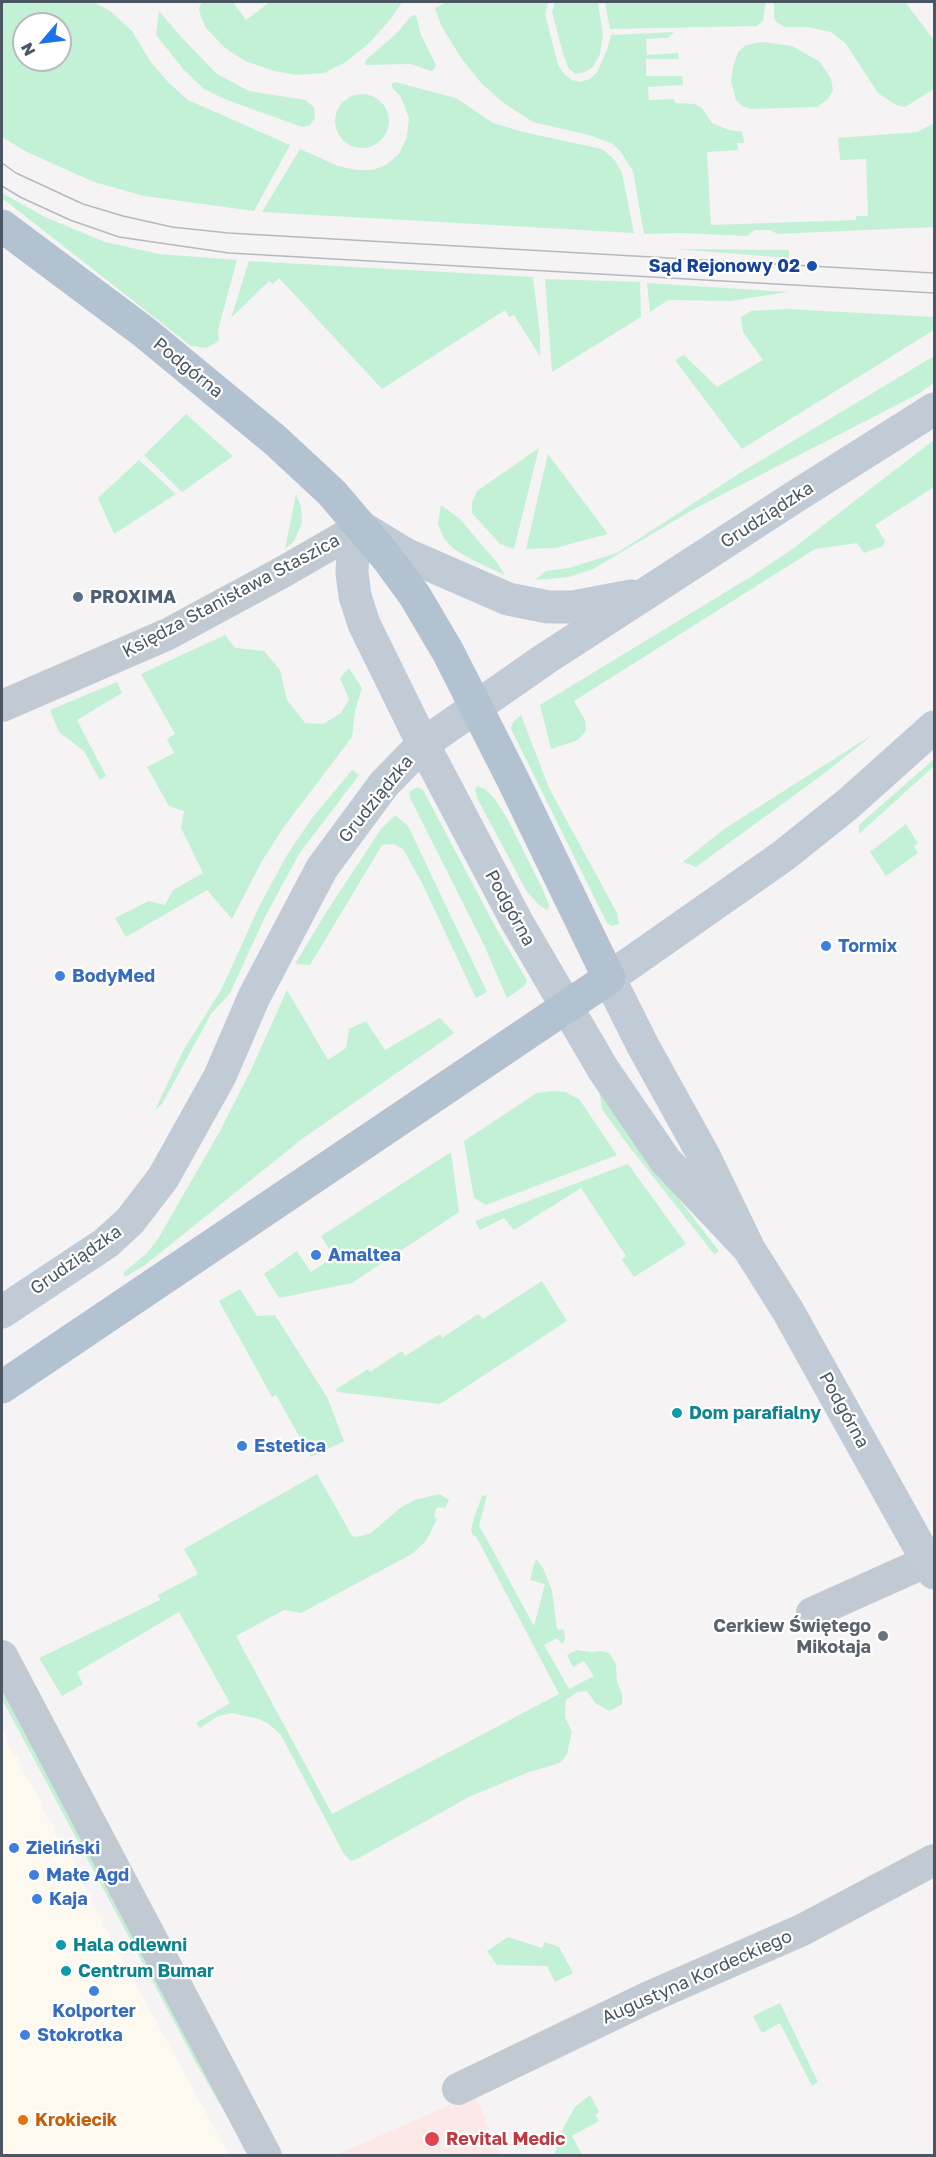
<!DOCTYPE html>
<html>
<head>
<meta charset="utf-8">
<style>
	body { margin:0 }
	#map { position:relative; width:936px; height:2157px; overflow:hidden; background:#f5f3f3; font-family:"Golos Text",sans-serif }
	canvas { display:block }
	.frame { position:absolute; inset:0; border:3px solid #4a5661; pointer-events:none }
	.north { position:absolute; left:12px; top:12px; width:60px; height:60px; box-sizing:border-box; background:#fff; border:2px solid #b7bbc0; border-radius:50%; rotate:242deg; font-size:16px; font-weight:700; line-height:24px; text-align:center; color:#4a5661 }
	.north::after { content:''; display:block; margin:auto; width:21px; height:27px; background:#1a73e8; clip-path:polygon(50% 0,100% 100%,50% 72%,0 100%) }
</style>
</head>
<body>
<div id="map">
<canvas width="936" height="2157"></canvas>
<div class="frame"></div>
<div class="north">N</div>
</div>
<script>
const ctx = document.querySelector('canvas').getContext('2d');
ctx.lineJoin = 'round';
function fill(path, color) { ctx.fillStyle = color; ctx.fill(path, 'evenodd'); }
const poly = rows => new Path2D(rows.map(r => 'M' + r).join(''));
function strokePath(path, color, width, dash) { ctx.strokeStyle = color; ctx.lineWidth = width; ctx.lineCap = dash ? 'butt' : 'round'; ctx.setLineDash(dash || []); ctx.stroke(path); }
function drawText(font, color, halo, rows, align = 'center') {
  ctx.font = font + ' "Golos Text",sans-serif'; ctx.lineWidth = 4.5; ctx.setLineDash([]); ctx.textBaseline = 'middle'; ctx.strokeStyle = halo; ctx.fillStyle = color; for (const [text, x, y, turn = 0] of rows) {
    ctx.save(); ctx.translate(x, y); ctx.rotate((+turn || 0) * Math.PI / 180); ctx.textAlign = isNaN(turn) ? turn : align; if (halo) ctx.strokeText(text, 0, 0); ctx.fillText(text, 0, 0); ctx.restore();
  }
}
fill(poly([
	[2,1730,4,1732,7,1737,5,1739,14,1756,17,1755,19,1759,17,1760,43,1805,41,1806,51,1825,54,1824,56,1828,53,1830,64,1848,66,1847,80,1874,78,1875,88,1894,90,1893,92,1897,90,1899,100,1917,103,1917,104,1920,102,1922,229,2155,2,2155]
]), '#fdf9ef');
fill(poly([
	[474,2093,500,2155,336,2155,423,2117]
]), '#fce8e6');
fill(poly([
	[2,2,93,2,110,11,132,31,150,61,169,83,188,100,290,145,254,211,144,196,94,182,27,152,2,137],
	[24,24,60,24,60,60,24,60],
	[202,2,233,2,246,20,270,2,402,2,390,20,368,44,346,62,324,73,297,75,274,71,245,61,225,48,206,28,201,17,199,8],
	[447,2,548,3,545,14,558,65,565,75,572,80,580,82,590,79,597,72,607,50,611,35,674,32,668,38,646,39,647,55,678,53,679,59,646,59,646,76,682,76,683,85,648,87,649,100,673,99,676,103,695,104,702,108,712,123,729,130,742,132,744,143,737,143,738,150,707,152,711,225,856,220,856,216,868,216,866,159,840,160,838,138,917,132,933,124,934,129,934,227,777,234,771,230,755,230,747,236,680,233,644,234,633,171,620,151,613,144,589,135,533,122,505,104,482,84,461,58,441,25,435,8],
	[555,2,598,2,603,35,600,54,593,67,585,72,576,74,569,69,564,57,552,12],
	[605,2,766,2,763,21,757,26,610,29],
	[774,2,905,2,934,40,934,89,905,107,896,105,878,93,846,44,831,32,808,27,785,27,776,22,774,17],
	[159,11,183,39,217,74,249,91,305,100,314,107,315,118,309,126,302,127,227,100,204,89,184,70,156,35],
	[416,15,421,35,436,65,434,70,431,71,411,64,366,65,365,62,367,59,396,34,411,16],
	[762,42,792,46,820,62,831,79,833,90,828,99,817,107,751,109,742,106,736,100,731,81,733,67,738,52,746,45],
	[395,82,456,98,493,123,523,132,602,149,614,159,622,173,634,233,262,212,300,149,338,166,356,170,373,170,386,165,399,154,407,137,409,118,401,97,392,87,392,84],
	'335 121a27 27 0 1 1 54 0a27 27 0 1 1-54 0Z',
	[2,193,45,217,105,242,159,254,237,260,218,330,219,341,206,348,191,346,2,198],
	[675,249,789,250,789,258],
	[249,261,533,277,540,335,540,356,514,315,509,317,505,310,382,389,279,278,273,284,269,281,231,318],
	[545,279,640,282,641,317,552,372],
	[647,283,788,292,730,301,668,300,650,312],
	[787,309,934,317,934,330,742,449,675,360,684,355,717,387,763,360,743,332,741,317,751,311],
	[934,356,934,383,918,394,694,509,593,569,569,577,535,580,546,571,569,568,617,553,740,473],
	[186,414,233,456,182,492,144,455],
	[934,440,934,487,875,525,885,541,883,546,864,553,857,543,815,549,574,701,585,720,586,731,578,740,551,749,540,705,752,576,791,550],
	[539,448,514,549,500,544,472,513,472,502,477,491],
	[548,454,608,534,555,548,526,549],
	[139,460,176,494,114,534,98,498],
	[296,494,301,507,302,523,294,541,285,549],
	[441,505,460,519,498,564,505,575,472,560,454,549,444,539,438,524],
	[225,635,235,648,264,651,280,670,287,700,305,723,323,724,341,713,349,699,340,678,349,668,362,688,355,711,352,737,283,828,262,861,232,919,207,890,126,937,115,918,149,901,165,905,173,890,203,873,181,828,184,811,169,806,147,767,174,753,167,739,175,734,141,674],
	[117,682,122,693,77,720,106,776,100,780,84,751,59,732,50,710],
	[521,715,549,788,617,913,619,924,612,926,607,923,511,729,513,722],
	[875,733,822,775,696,867,683,862,724,829],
	[934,759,934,766,859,834,859,825],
	[352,770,359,775,299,854,265,917,230,993,211,1014,162,1104,155,1110,184,1049,221,990,259,907,287,855,312,818],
	[477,786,485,789,494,798,507,818,543,890,549,905,548,910,540,906,527,892,477,798,475,790],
	[417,787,423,790,496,928,525,977,527,981,524,986,507,998,484,945,410,798,409,792],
	[395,815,408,826,487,992,476,998,422,883,403,849,394,844,382,845,310,965,295,964,325,914,381,829],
	[906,824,918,844,914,846,918,853,886,876,870,852],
	[287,990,328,1060,346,1048,349,1029,366,1021,385,1050,440,1018,454,1033,302,1139,145,1265,125,1277,123,1273,146,1254,158,1239,220,1131,251,1070],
	[599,1090,630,1135,719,1251,714,1254,625,1141,602,1109],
	[552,1091,565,1092,579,1099,617,1155,486,1205,474,1198,464,1141,526,1100,537,1093],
	[451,1152,459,1212,352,1283,279,1298,264,1274,297,1251,311,1272,334,1257,321,1236],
	[628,1164,686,1244,634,1277,622,1260,626,1256,581,1188,514,1230,504,1218,480,1230,475,1221],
	[542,1281,567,1321,440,1404,338,1392,335,1390,368,1369,370,1372,402,1351,405,1356,440,1334,442,1338,478,1314,483,1319],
	[240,1289,257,1316,275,1315,327,1397,344,1441,311,1457,276,1395,272,1397,219,1301],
	[317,1474,352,1536,357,1537,371,1533,400,1508,414,1500,440,1494,449,1500,445,1508,439,1507,436,1509,434,1516,437,1519,426,1541,412,1554,301,1613,284,1610,236,1636,332,1814,559,1694,477,1538,472,1534,471,1529,474,1518,482,1496,487,1495,479,1525,534,1626,545,1584,530,1580,535,1561,537,1560,543,1568,552,1591,557,1629,564,1630,565,1640,562,1644,557,1638,544,1645,569,1689,594,1676,584,1661,573,1667,567,1655,577,1650,590,1652,601,1651,609,1653,616,1664,617,1681,622,1694,622,1704,610,1711,595,1703,587,1691,577,1692,566,1700,565,1717,572,1732,567,1754,560,1763,529,1772,469,1797,359,1858,351,1861,344,1854,281,1735,269,1724,259,1719,232,1713,218,1716,200,1728,196,1723,230,1703,179,1612,77,1672,83,1684,62,1696,39,1658,160,1600,158,1595,198,1574,184,1549],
	[2,1684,221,2100,220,2105,196,2063,2,1699],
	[508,1937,542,1948,545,1942,559,1947,573,1973,555,1982,547,1966,497,1965,487,1951],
	[780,2003,818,2082,812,2086,780,2023,762,2033,753,2016],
	[590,2095,599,2112,595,2115,599,2121,572,2136,582,2155,554,2155,564,2126,575,2107]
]), '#c3f1d5');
strokePath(poly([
	[2,706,168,634,281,573,361,527],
	[812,1613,928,1561],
	[2,1656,266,2156],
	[458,2089,647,1998,802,1930,934,1860]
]), '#c1cad2', 32);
strokePath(poly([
	[631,596,573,607,548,607,508,599,407,555,361,527,353,550,352,573,355,596,364,624,423,744,517,922,603,1069,665,1160,749,1249],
	[934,727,848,804,783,856,609,978,643,1046,704,1156,749,1249,788,1311,934,1573],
	[2,1312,106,1243,130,1221,163,1178,220,1076,254,997,322,868,384,784,423,744,545,659,793,498,934,409]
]), '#c1cbd6', 33);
strokePath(poly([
	[2,226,144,332,275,440,332,493,388,559,415,596,448,652,513,780,609,978,2,1387]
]), '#b3c2d1', 33);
strokePath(poly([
	[2,163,16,173,83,204,123,216,172,227,228,233,934,273],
	[2,186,20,197,70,220,119,237,229,253,934,293]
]), '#b5b8bd', 1.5);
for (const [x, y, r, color] of [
	[812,266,6,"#1a4fb4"],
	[78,597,6,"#5c6f8a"],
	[826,946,6,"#3f7fe0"],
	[60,976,6,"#3f7fe0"],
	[316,1255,6,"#3f7fe0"],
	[677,1413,6,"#0f9aa8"],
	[242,1446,6,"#3f7fe0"],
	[883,1636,6,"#6b7280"],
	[14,1848,6,"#3f7fe0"],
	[34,1875,6,"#3f7fe0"],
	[37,1899,6,"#3f7fe0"],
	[61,1945,6,"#0f9aa8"],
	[66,1971,6,"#0f9aa8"],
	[94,1991,6,"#3f7fe0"],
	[25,2035,6,"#3f7fe0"],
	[23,2120,6,"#e8710a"],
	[432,2139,8,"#e0444e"]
]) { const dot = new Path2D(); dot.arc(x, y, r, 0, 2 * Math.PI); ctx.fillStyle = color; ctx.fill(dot); strokePath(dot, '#fff', 2); }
drawText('bold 18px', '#164399', '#fff', [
	["Sąd Rejonowy 02",800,266]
], 'right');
drawText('18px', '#4a5661', '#fff', [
	["Podgórna",188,368,39],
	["Grudziądzka",767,515,-33],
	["Księdza Stanisława Staszica",231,596,-28],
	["Grudziądzka",376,799,-51],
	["Podgórna",510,908,61],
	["Grudziądzka",76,1260,-35],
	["Podgórna",844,1410,61],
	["Augustyna Kordeckiego",697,1977,-24]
]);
drawText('bold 18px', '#4e5e75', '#fff', [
	["PROXIMA",90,597]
], 'left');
drawText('bold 18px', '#366cbe', '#fff', [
	["Tormix",838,946],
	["BodyMed",72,976],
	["Amaltea",328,1255],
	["Estetica",254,1446],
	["Zieliński",26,1848],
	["Małe Agd",46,1875],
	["Kaja",49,1899],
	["Kolporter",94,2011,"center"],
	["Stokrotka",37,2035]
], 'left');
drawText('bold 18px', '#0d838f', '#fff', [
	["Dom parafialny",689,1413],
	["Hala odlewni",73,1945],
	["Centrum Bumar",78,1971]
], 'left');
drawText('bold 18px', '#5b616d', '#fff', [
	["Cerkiew Świętego",871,1626],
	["Mikołaja",871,1647]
], 'right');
drawText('bold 18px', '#c56008', '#fff', [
	["Krokiecik",35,2120]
], 'left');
drawText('bold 18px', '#be3a42', '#fff', [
	["Revital Medic",446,2139]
], 'left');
</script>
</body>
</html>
